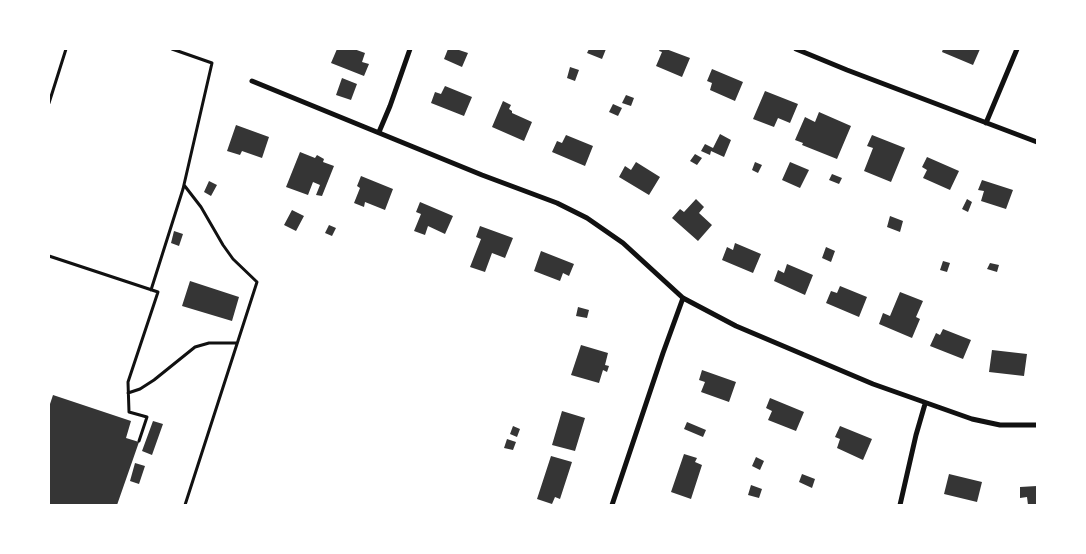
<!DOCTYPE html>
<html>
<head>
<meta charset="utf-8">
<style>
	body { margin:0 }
	#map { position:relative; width:1086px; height:554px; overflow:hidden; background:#fff; font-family:"Alegreya Sans",sans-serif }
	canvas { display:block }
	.frame { position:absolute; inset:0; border:50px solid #fff; pointer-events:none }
</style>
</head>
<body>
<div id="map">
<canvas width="1086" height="554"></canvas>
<div class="frame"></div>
</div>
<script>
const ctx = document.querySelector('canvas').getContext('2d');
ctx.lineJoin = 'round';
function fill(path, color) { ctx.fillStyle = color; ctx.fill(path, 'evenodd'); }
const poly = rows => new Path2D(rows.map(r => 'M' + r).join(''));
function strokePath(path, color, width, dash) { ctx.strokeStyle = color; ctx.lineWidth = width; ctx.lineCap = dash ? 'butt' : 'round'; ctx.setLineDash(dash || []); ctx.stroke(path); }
fill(poly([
	[337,49,354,49,365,53,362,62,369,64,364,76,331,63],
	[448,49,456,49,468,53,462,67,444,59],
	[589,49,606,49,602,59,587,53],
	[660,49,666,49,690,58,682,77,656,66,662,52,659,51],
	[943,49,980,49,973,65,942,52],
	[570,67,579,70,575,81,567,78],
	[712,69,743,82,735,101,710,90,712,83,707,81],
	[342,78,357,84,351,100,336,95],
	[445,86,472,97,464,116,431,103,435,92,441,94],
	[765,91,798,104,790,123,778,118,774,127,753,119],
	[626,95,634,98,631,106,622,103],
	[503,101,511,105,509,109,512,111,512,113,532,122,524,141,492,127],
	[613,104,622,108,618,116,609,112],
	[819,112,851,126,837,159,802,145,803,143,795,140,805,117,815,122],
	[236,125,269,137,262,158,242,151,240,155,227,151],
	[720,134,731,140,724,157,711,151,710,155,701,151,705,144,713,148],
	[566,135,593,146,585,166,552,152,557,141,562,143],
	[872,135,905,148,891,182,864,171,873,148,867,146],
	[300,152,315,158,317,155,324,159,323,162,334,166,322,196,316,195,320,185,313,182,308,195,286,187],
	[695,154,702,158,697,165,690,161],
	[927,157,959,171,950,190,923,178,927,170,922,167],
	[636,162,660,177,649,195,619,177,625,166,631,170],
	[755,162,762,165,758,173,752,170],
	[790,162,809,170,800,188,782,180],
	[832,174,842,178,839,184,829,180],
	[361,176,393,189,385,210,365,202,364,207,354,203,360,188,357,186],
	[982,180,1013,190,1006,209,981,201,984,191,978,190],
	[209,181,217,185,211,196,204,192],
	[696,199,704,207,699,213,712,225,698,241,672,218,680,209,684,212],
	[967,199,972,202,968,212,962,209],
	[420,202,453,216,445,234,428,226,425,235,414,231,421,214,416,212],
	[292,210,304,216,296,231,284,225],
	[890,216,903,221,900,232,887,227],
	[329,225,336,228,332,236,325,233],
	[480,226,513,238,505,258,492,253,485,272,470,267,481,239,476,237],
	[174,231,183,234,179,246,171,243],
	[735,243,761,254,753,273,722,260,727,247,733,250],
	[826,247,835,251,831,262,822,258],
	[541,251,574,264,569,276,563,273,560,281,534,271],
	[943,261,950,263,947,272,940,270],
	[990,263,999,265,997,272,987,269],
	[787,264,813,275,805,295,774,281,778,270,784,273],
	[190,281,239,297,232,321,182,306],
	[840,286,867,297,859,317,826,303,831,291,837,293],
	[900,292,923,301,916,317,920,319,912,338,879,324,883,313,890,316],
	[578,307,589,310,587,318,576,316],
	[943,329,971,340,963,359,930,346,936,333,940,335],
	[581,345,608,353,605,365,609,366,607,372,603,370,599,383,571,375],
	[992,350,1027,354,1024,376,989,372],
	[702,370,736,382,729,402,701,392,705,382,699,380],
	[53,395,131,421,126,438,139,442,117,505,49,505,49,407],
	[770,398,804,412,796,431,768,420,772,411,766,408],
	[562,411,585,418,575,451,552,445],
	[153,421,163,424,152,455,142,451],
	[687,422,706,430,703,437,684,429],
	[513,426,520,429,517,437,510,434],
	[840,426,872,439,863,460,837,448,840,439,835,437],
	[507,439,516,442,513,450,504,448],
	[684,454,697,458,695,462,702,465,691,499,671,492],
	[551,456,572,462,560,499,555,497,552,504,537,499],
	[756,457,764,461,760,470,752,466],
	[135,463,145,466,139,484,130,481],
	[802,474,815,479,812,488,799,482],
	[949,474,982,482,977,502,944,494],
	[751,485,762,489,759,498,748,495],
	[1037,486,1037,505,1028,505,1027,497,1020,498,1020,487]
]), '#353535');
strokePath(poly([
	[49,103,66,49],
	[184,185,201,207,223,245,233,259,257,282,185,505],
	[49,256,158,292,128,382,129,412,147,417,139,441],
	[151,290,183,189,212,63,172,49],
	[128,393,140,389,154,380,195,347,209,343,237,343]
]), '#111', 3);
strokePath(poly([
	[796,49,847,70,1037,142],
	[252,81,482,175,557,203,587,218,623,243,683,298,736,326,873,384,972,419,1000,425,1037,425],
	[986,123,1017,49],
	[379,132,390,106,410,49],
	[612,505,663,353,683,298],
	[900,505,916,435,925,404]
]), '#111', 5);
</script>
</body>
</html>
